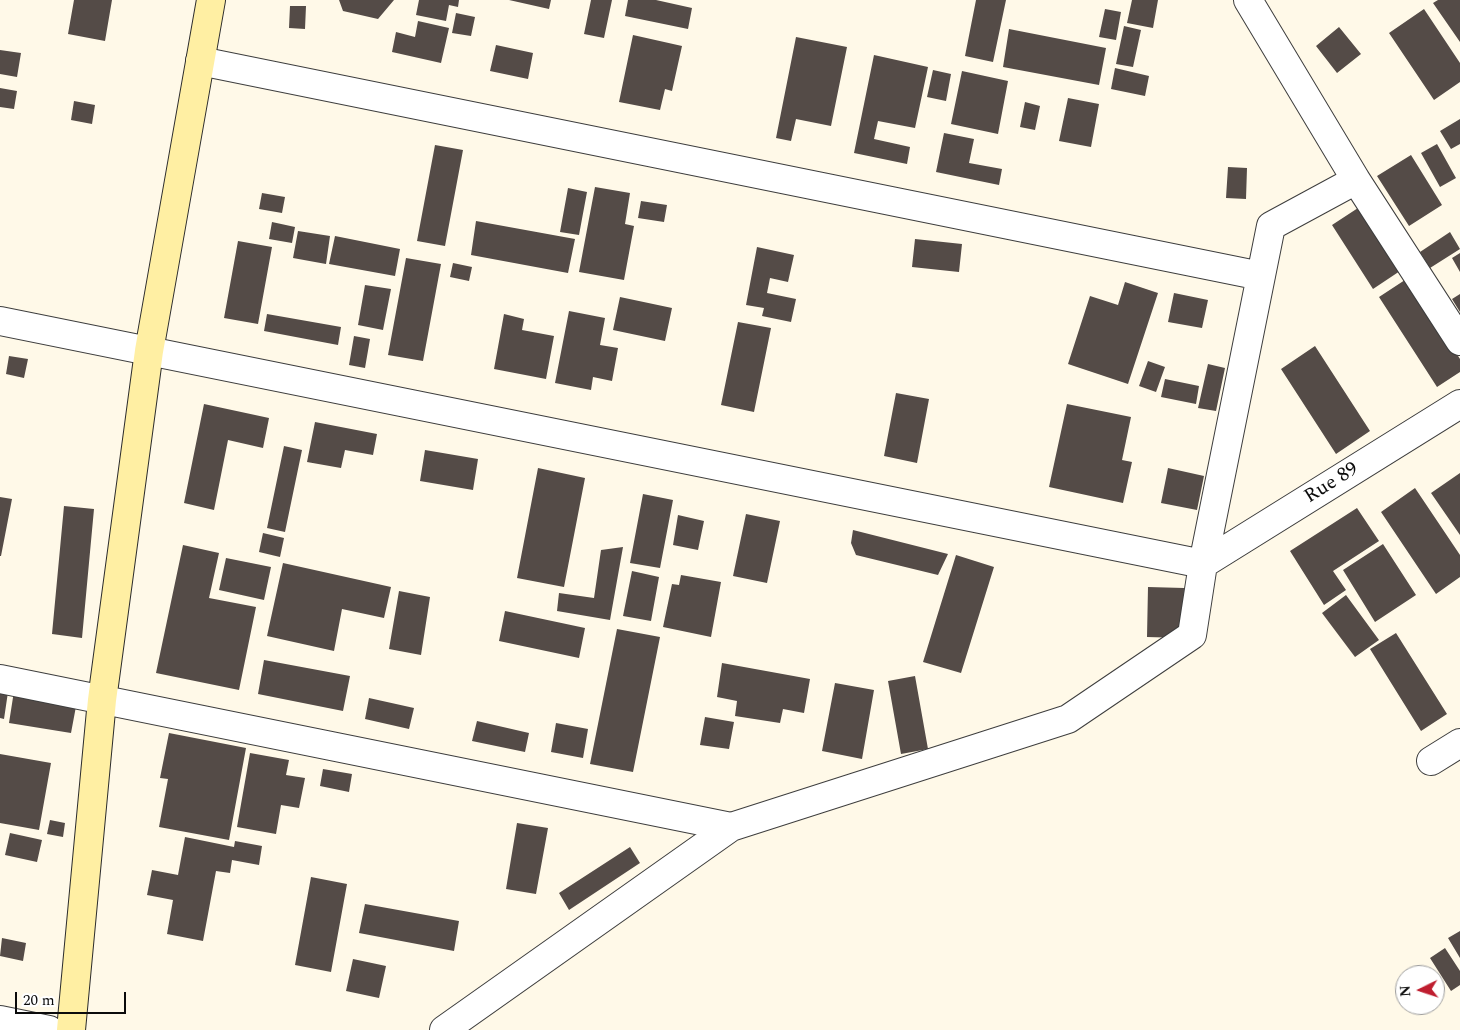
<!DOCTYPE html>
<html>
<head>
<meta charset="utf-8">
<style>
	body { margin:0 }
	#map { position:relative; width:1460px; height:1030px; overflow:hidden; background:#fff9e8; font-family:Spectral,serif }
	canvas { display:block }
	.north { position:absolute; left:1395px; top:965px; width:50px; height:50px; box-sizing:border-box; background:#fff; border:1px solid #9d9d9d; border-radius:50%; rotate:266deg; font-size:14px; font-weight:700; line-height:20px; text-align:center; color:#0b0b0b }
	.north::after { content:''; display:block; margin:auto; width:18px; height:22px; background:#bf1e2f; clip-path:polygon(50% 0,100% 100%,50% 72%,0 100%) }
	.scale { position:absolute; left:15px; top:992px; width:111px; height:22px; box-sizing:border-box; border:2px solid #0b0b0b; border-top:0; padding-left:6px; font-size:15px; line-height:18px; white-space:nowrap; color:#0b0b0b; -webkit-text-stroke:4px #fff; paint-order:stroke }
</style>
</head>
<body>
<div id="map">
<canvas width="1460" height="1030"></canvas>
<div class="north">N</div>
<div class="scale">20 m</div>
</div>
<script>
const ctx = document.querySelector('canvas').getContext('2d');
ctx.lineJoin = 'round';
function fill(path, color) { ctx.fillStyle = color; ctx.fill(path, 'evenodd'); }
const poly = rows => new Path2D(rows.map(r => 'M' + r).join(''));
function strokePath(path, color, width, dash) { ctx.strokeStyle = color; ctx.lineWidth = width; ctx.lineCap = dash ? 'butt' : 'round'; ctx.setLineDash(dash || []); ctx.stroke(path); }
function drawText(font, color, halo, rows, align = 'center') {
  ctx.font = font + ' Spectral,serif'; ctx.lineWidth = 5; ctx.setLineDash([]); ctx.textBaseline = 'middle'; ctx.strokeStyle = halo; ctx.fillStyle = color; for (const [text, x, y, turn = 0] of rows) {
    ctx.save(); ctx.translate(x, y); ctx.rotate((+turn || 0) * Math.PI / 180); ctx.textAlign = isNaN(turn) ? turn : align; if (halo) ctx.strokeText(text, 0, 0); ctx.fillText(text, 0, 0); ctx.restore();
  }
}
fill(poly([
	[74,0,112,0,105,41,68,34],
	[339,0,394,0,378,19,343,11],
	[419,0,459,0,458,7,449,5,446,21,416,15],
	[509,0,551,0,549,9],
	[591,0,612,0,604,38,584,34],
	[628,0,656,0,692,8,688,29,625,16],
	[976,0,1006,0,993,62,965,56],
	[1132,0,1158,0,1153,28,1127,23],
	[1438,0,1460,0,1460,42,1433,3],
	[290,6,306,6,305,29,289,28],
	[1105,9,1121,12,1116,40,1099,37],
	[1424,9,1460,63,1460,82,1434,100,1389,33],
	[456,13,475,17,471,36,452,33],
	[418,21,449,28,441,63,392,52,396,32,415,37],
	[1124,26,1141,30,1133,67,1116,64],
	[1339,27,1361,54,1337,73,1316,46],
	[1009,29,1106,48,1099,85,1003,67],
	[633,35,682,46,672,91,665,89,660,110,619,102],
	[796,37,847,47,831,126,796,119,791,141,776,138],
	[496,45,533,53,528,79,490,71],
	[0,50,21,53,17,77,0,74],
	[874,55,928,67,915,128,878,121,874,139,910,147,907,164,854,153],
	[1115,68,1149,76,1145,96,1111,89],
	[933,70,951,74,946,101,927,97],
	[962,71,1008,81,998,134,951,124],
	[0,88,17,91,14,109,0,107],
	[1068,98,1099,104,1091,147,1059,141],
	[74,101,95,105,92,124,71,120],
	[1025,102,1040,106,1035,130,1020,127],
	[1460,119,1460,144,1451,149,1440,131],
	[944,133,974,139,969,163,1002,169,999,185,936,172],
	[1437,144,1456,178,1440,187,1421,153],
	[435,145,463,150,445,246,417,241],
	[1411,155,1442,205,1409,226,1377,176],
	[1228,167,1247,168,1246,199,1226,198],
	[595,187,630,193,625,224,634,226,624,280,579,272],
	[568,188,587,192,579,235,560,232],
	[262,193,285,197,282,213,259,209],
	[641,201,667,205,664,222,638,218],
	[1358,208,1400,271,1373,289,1332,225],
	[476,221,575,239,568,273,471,255],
	[272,222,295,227,292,243,269,239],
	[298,231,330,236,326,264,293,258],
	[1450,232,1460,249,1430,268,1420,252],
	[335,236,400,249,395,276,329,264],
	[915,239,962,244,959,272,912,267],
	[238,241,272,247,258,324,224,318],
	[757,247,794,255,788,282,770,278,767,293,796,299,791,322,762,316,764,308,746,305],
	[1460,253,1460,272,1452,258],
	[406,258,441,264,423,361,388,355],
	[453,263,472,267,469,281,450,277],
	[1408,278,1460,359,1460,372,1437,387,1379,297],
	[1125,282,1158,293,1128,384,1068,364,1090,296,1118,305],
	[365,285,391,289,383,330,358,325],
	[1174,293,1208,300,1202,328,1168,322],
	[1460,294,1460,312,1452,299],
	[620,297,672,308,665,341,613,330],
	[569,311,605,318,600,345,618,348,612,381,593,377,591,390,555,383],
	[267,314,341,327,338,345,264,331],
	[504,314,524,319,522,330,554,336,546,379,494,369],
	[738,322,771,328,754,412,721,405],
	[354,336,370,339,365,368,349,365],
	[1315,346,1370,431,1336,454,1281,369],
	[9,356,28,359,24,378,6,374],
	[1148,361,1165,367,1156,392,1139,386],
	[1208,364,1225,368,1216,411,1198,408],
	[1165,379,1199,386,1196,404,1161,397],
	[896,393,929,399,917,463,884,456],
	[204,404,269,418,263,448,228,440,214,510,184,503],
	[1067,404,1131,417,1122,460,1132,462,1123,503,1049,487],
	[315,422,377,434,373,455,345,450,341,468,307,462],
	[284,446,302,450,285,532,267,528],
	[425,450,478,459,473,490,420,481],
	[538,468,585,478,564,587,517,578],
	[1168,468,1204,476,1197,510,1161,503],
	[1460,473,1460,535,1431,493],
	[1415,488,1460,555,1460,577,1436,594,1381,512],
	[643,494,673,500,660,568,630,563],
	[0,497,12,499,1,556,0,556],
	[64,506,94,509,82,638,52,634],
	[1357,508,1379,541,1333,571,1346,590,1324,605,1290,551],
	[746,514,780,521,767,583,733,576],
	[678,515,704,521,698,550,673,545],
	[853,530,948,554,938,575,856,555,851,543],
	[263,533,284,538,280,557,259,552],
	[1383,544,1416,595,1375,622,1343,570],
	[183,545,219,553,209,598,256,607,239,690,156,673],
	[623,547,610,620,557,611,559,593,594,598,601,550],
	[956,555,994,567,961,673,923,662],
	[226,558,271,567,264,600,219,590],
	[283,563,391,587,384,618,342,609,334,651,267,636],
	[632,571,659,577,651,621,623,616],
	[681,575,721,582,711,637,663,627,672,584,679,585],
	[1148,587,1184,588,1183,638,1147,637],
	[399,591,430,597,421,655,389,649],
	[1346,595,1379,640,1355,657,1322,613],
	[505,611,585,628,579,658,499,641],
	[617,629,660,637,633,772,590,764],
	[1396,633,1447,714,1421,731,1370,649],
	[264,660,350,676,343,711,258,694],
	[722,663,810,679,804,713,783,709,780,723,735,716,737,701,717,697],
	[915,676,928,749,901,754,888,681],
	[835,683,874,690,862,759,822,751],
	[0,691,8,692,4,719,0,718],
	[14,691,77,701,71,733,9,723],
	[369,698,414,708,409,729,365,719],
	[705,717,734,722,729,749,700,745],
	[477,721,529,733,525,752,472,741],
	[556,723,588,729,583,758,551,752],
	[169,733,246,748,229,840,159,827,168,779,160,778],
	[250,753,289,760,286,775,305,778,299,808,281,805,276,834,237,827],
	[0,754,51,763,39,830,0,823],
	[323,769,352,774,349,792,320,786],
	[50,820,65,823,63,837,47,834],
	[517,823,548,828,536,894,506,889],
	[10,833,42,840,37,862,5,855],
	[185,837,234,847,235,841,262,846,259,865,232,860,230,873,216,871,203,941,167,934,173,900,147,895,152,870,178,875],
	[630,847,640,863,569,910,559,893],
	[311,877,347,884,331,972,295,965],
	[365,904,459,921,454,951,359,933],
	[1460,931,1460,958,1448,938],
	[2,938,26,943,23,961,0,956],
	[1445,948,1460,971,1460,985,1451,991,1430,958],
	[353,959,386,966,379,998,346,991]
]), '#544b47');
const minor = poly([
	[1248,0,1356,180,1460,341],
	[200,61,1261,276],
	[0,321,1203,564],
	[1203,564,1460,404],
	[0,679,731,827],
	[1431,761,1460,743],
	[0,1020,49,1030],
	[444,1030,731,827,1068,719,1192,635,1203,564,1271,226,1356,180]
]);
const secondary = poly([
	[71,1030,102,700,149,351,211,0]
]);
strokePath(minor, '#3e3e3e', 30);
strokePath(secondary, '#2d2d2d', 30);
strokePath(minor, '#fff', 28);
strokePath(secondary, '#ffefa3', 28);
drawText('20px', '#0b0b0b', '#fff', [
	["Rue 89",1332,484,-32]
]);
</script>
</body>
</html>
